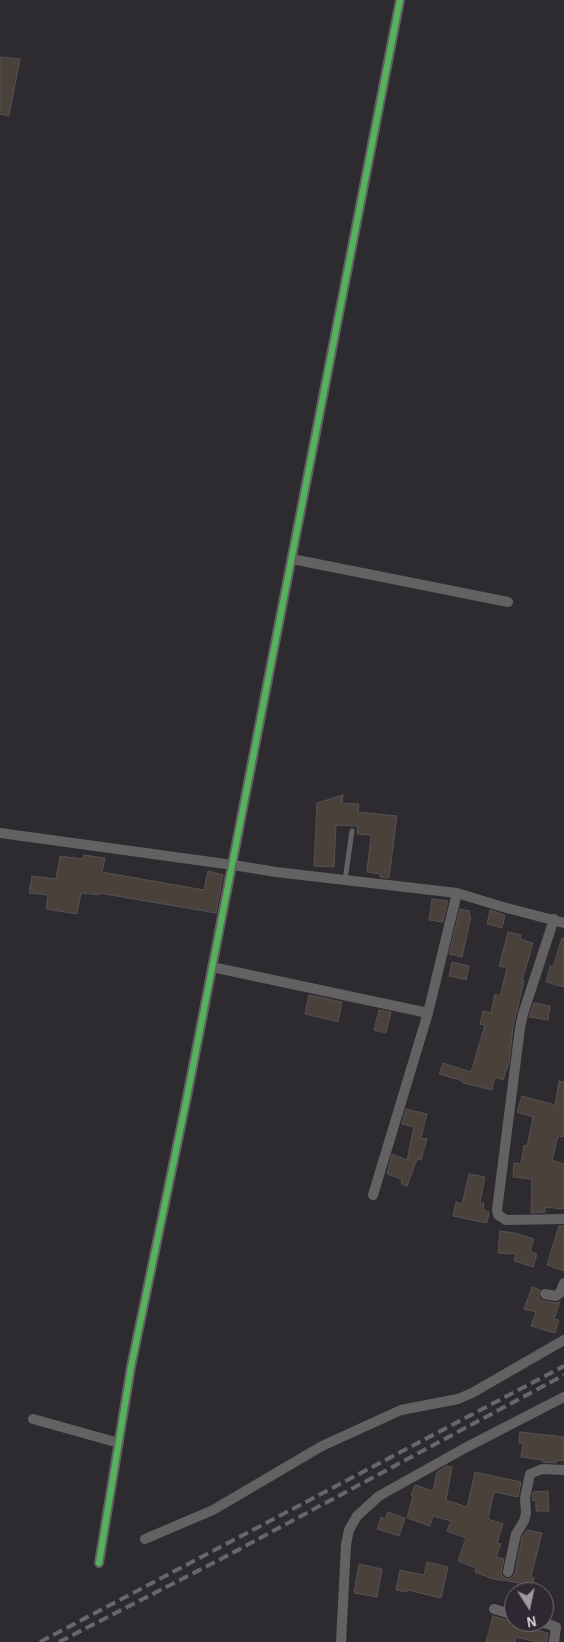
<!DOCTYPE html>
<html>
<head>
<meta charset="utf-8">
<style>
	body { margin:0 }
	#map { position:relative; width:564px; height:1642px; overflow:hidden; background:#2d2a30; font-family:"Alegreya Sans",sans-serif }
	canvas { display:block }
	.north { position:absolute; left:504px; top:1582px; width:50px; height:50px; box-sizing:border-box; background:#2d2832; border:1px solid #726e76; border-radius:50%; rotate:170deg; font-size:14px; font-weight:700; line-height:20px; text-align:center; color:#d9d6dd }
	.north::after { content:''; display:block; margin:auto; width:18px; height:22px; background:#9d9aa0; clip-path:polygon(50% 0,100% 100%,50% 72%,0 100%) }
</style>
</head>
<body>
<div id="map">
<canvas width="564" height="1642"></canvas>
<div class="north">N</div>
</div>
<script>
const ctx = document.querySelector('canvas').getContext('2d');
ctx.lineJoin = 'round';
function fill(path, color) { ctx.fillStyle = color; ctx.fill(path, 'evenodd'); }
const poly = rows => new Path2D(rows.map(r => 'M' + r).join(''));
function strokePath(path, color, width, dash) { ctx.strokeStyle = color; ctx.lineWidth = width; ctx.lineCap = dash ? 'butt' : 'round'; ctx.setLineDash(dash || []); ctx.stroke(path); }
const building = poly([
	[0,57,20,59,9,116,0,114,0,57],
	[343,795,342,803,359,804,358,812,397,816,389,878,380,877,380,874,367,872,371,835,357,834,358,826,336,825,334,867,314,866,317,803,343,795],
	[84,855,105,858,102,872,204,890,208,871,223,875,216,913,99,893,99,895,81,893,77,914,46,909,48,895,29,893,32,876,56,879,60,856,83,859,84,855],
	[432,899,448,901,443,922,429,920,432,899],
	[460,909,470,911,469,916,471,917,462,957,449,954,460,909],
	[490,910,505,915,502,928,487,924,490,910],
	[508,932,521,935,520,939,533,943,522,981,524,981,513,1027,509,1063,503,1080,495,1077,492,1090,463,1083,463,1081,439,1074,443,1063,471,1072,485,1025,480,1024,483,1011,491,1013,495,994,500,996,507,968,499,966,508,932],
	[562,938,564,938,564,987,546,982,550,966,553,967,562,938],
	[452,962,469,966,466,980,449,976,452,962],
	[309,995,342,1002,338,1022,305,1014,309,995],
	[534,1003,550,1006,548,1020,529,1017,534,1003],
	[379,1010,391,1012,386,1033,374,1030,379,1010],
	[559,1081,564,1082,564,1137,558,1136,552,1160,564,1164,564,1209,545,1207,545,1212,531,1213,532,1179,513,1177,514,1163,521,1164,524,1145,527,1146,533,1117,517,1112,522,1096,555,1105,559,1081],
	[406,1109,427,1114,421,1138,427,1139,421,1160,417,1159,407,1186,401,1184,402,1179,387,1174,392,1154,407,1160,414,1127,402,1124,406,1109],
	[469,1174,485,1177,480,1203,484,1203,483,1210,489,1212,487,1223,453,1216,456,1202,462,1204,469,1174],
	[559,1226,564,1226,564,1271,547,1265,559,1226],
	[500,1231,514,1233,534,1239,530,1251,537,1254,533,1267,514,1261,516,1254,498,1253,500,1231],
	[532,1287,540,1290,538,1296,541,1300,555,1303,560,1302,554,1319,559,1320,555,1333,531,1326,536,1312,524,1309,532,1287],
	[520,1432,564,1437,564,1461,557,1460,556,1463,542,1462,542,1460,521,1457,523,1443,519,1443,520,1432],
	[447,1466,452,1467,446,1500,467,1507,475,1472,521,1482,518,1497,494,1492,488,1519,503,1524,497,1543,501,1544,496,1557,504,1559,501,1574,506,1579,511,1578,515,1574,522,1537,527,1530,542,1533,531,1577,534,1578,532,1592,520,1592,521,1583,493,1579,475,1572,476,1568,458,1561,466,1538,447,1531,451,1521,433,1516,430,1526,407,1518,413,1496,411,1495,415,1485,433,1491,437,1472,447,1466],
	[548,1491,549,1511,536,1511,536,1501,532,1500,533,1492,548,1491],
	[388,1512,405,1518,399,1536,377,1529,381,1517,385,1519,388,1512],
	[427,1562,448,1567,441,1598,408,1590,407,1592,396,1590,400,1570,424,1575,427,1562],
	[359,1564,382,1569,377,1597,354,1593,359,1564],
	[493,1616,514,1622,532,1622,530,1629,548,1633,547,1642,537,1642,516,1637,515,1642,486,1642,493,1616]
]);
fill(building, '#4a413b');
strokePath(building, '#555253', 1);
strokePath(poly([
	[345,880,352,831]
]), '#646163', 5);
strokePath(poly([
	[292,559,508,602],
	[0,833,233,865,276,872,457,893,503,907,564,923],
	[554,919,523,1014,520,1028,497,1210,498,1215,506,1220,564,1219],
	[212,967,428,1013],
	[373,1195,428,1013,457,893],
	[545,1294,556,1296,560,1293,564,1283],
	[33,1419,119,1443],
	[145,1539,213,1510,322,1446,401,1410,458,1399,472,1393,564,1340],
	[99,1563,131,1367,186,1102,400,0],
	[508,1572,516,1534,524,1521,526,1513,525,1498,530,1474,542,1469,564,1470],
	[494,1609,514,1615],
	[542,1622,556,1627,554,1642],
	[341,1642,346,1545,349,1530,357,1516,379,1496,465,1448,564,1397]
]), '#646163', 10);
strokePath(poly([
	[40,1642,564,1366],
	[59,1642,221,1559,564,1375]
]), '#686668', 4, [10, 5]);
strokePath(poly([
	[99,1563,131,1367,186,1102,400,0]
]), '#56b35d', 6);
</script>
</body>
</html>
